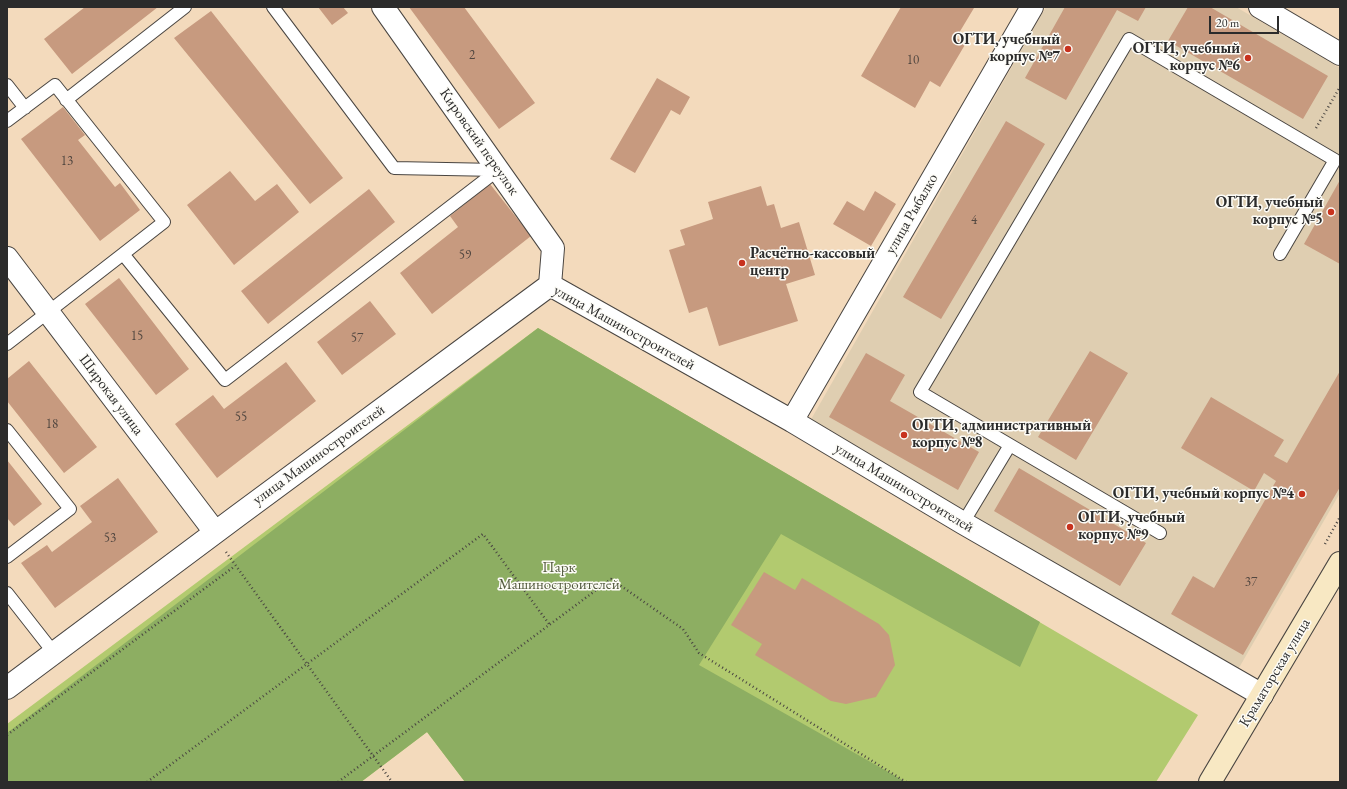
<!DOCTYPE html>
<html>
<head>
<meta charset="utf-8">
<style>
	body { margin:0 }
	#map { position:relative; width:1347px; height:789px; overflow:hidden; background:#f3dabc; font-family:"EB Garamond",serif }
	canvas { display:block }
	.frame { position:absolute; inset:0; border:8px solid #2b2b2b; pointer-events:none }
	.scale { position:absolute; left:1209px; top:16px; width:70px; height:18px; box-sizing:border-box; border:2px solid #2b2b2b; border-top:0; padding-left:5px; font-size:12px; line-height:14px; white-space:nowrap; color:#2b2b2b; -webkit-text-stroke:3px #fdfcf7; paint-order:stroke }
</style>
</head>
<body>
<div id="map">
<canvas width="1347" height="789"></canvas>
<div class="frame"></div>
<div class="scale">20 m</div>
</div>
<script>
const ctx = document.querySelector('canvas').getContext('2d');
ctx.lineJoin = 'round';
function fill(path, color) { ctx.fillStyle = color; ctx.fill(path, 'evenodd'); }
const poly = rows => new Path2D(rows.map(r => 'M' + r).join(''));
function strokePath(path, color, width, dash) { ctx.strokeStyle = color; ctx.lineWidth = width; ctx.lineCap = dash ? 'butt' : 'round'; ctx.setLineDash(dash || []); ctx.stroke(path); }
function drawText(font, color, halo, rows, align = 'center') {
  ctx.font = font + ' "EB Garamond",serif'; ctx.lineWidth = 3; ctx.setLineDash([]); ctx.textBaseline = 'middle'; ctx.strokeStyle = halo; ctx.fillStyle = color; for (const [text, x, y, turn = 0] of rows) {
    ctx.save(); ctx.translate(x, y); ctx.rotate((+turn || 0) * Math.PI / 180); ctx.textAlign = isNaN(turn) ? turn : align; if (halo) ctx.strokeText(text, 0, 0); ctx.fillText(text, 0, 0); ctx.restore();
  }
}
fill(poly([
	[1046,7,1236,7,1340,68,1340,493,1236,673,809,423]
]), '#dfceb1');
fill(poly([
	[538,328,1198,715,1156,782,465,782,427,732,361,782,7,782,7,724]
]), '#b2ca6f');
fill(poly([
	[538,328,1040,622,1020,667,781,534,699,665,906,782,465,782,427,732,361,782,7,782,7,733]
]), '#8dae62');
fill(poly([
	[85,7,158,7,72,74,44,39],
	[318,7,343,7,348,13,332,25],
	[409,7,464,7,535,103,499,129],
	[901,7,974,8,956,38,966,43,940,87,930,81,915,108,861,76],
	[1065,7,1146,7,1138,21,1117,10,1066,100,1025,78],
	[1188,7,1210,7,1328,76,1303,119,1168,41],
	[211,11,343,178,310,204,174,38],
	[657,78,690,97,680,115,671,110,635,173,610,159],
	[63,107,85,135,78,140,115,187,120,183,140,210,100,241,21,139],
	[1006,121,1045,144,941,319,903,297],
	[230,171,255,201,277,184,299,212,234,265,187,205],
	[1340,180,1340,264,1304,244],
	[490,184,531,236,432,314,400,273,458,227,450,216],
	[761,186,767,206,774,204,781,228,799,222,815,275,786,284,798,321,719,346,707,307,689,313,669,250,685,245,680,230,713,219,708,202],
	[369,189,395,222,268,324,241,291],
	[875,191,896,204,871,246,833,224,847,201,864,211],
	[119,278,189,369,156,395,85,304],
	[370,301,396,334,342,375,317,342],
	[1090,351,1128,373,1076,460,1038,437],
	[866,353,905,375,890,401,979,452,958,490,829,417],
	[29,361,97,447,64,473,7,401,7,379],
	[286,362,316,401,217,478,175,424,213,395,224,409],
	[1340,371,1340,487,1243,655,1171,614,1193,576,1214,588,1276,481,1264,473,1254,491,1181,448,1211,397,1284,440,1274,456,1287,463],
	[7,460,42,504,14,526,7,518],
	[1019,468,1146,543,1120,586,994,511],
	[118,478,158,532,55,608,21,563,47,545,52,552,92,522,80,506],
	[764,572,795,590,802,578,879,624,889,635,895,665,876,697,846,704,831,701,755,655,762,644,731,625]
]), '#c79a7f');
const lane = poly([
	[273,7,394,168,498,170],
	[7,85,25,108],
	[66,100,185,7],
	[7,121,55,85,164,222,123,254],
	[7,344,123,254,225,380,498,170],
	[7,430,70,509,7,557],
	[1010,445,1160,533],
	[963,523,1010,445,920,392,1129,39,1335,160,1280,254],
	[7,593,54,653]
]);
const street = poly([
	[383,7,553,248,550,285],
	[1260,7,1340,54],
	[7,258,215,532],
	[792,421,1032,7],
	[7,688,236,517,550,285,792,421,963,523,1262,695]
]);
const secondary = poly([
	[1210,782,1340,563]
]);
strokePath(lane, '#494541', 14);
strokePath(street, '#494541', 24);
strokePath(secondary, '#494541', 24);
strokePath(poly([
	[1316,128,1340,87],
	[1325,544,1340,517],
	[226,552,392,782],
	[7,735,235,566],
	[147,782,483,534,549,624],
	[338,782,611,579,683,629,699,653,906,782]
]), '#494541', 2.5, [1, 3]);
strokePath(lane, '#fff', 12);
strokePath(street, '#fff', 22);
strokePath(secondary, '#f8e8c3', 22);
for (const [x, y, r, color] of [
	[1068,49,4,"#c8321e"],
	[1248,58,4,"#c8321e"],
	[1331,212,4,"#c8321e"],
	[742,263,4,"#c8321e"],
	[904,435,4,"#c8321e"],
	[1302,494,4,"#c8321e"],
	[1070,527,4,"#c8321e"]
]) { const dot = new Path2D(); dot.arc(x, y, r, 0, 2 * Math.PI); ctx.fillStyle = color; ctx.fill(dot); strokePath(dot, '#fdfcf7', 1.5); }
drawText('13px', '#524740', null, [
	["2",472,55],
	["10",913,60],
	["13",67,161],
	["4",974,220],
	["59",465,255],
	["15",137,336],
	["57",357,338],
	["55",241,417],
	["18",52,424],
	["53",110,538],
	["37",1251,582]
]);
drawText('bold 15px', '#2b2b2b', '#fdfcf7', [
	["ОГТИ, учебный",1060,40],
	["корпус №7",1060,57],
	["ОГТИ, учебный",1240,49],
	["корпус №6",1240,66],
	["ОГТИ, учебный",1323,203],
	["корпус №5",1323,220],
	["Расчётно-кассовый",750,254,"left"],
	["центр",750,271,"left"],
	["ОГТИ, административный",912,426,"left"],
	["корпус №8",912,443,"left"],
	["ОГТИ, учебный корпус №4",1294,494],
	["ОГТИ, учебный",1078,518,"left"],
	["корпус №9",1078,535,"left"]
], 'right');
drawText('15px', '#2b2b2b', '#fdfcf7', [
	["Кировский переулок",479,142,55],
	["улица Рыбалко",912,214,-60],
	["улица Машиностроителей",624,328,29],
	["Широкая улица",111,395,53],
	["улица Машиностроителей",319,455,-36],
	["улица Машиностроителей",904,488,31],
	["Краматорская улица",1275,673,-59]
]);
drawText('15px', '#545b3f', '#fdfcf7', [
	["Парк",559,568],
	["Машиностроителей",559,585]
]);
</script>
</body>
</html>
